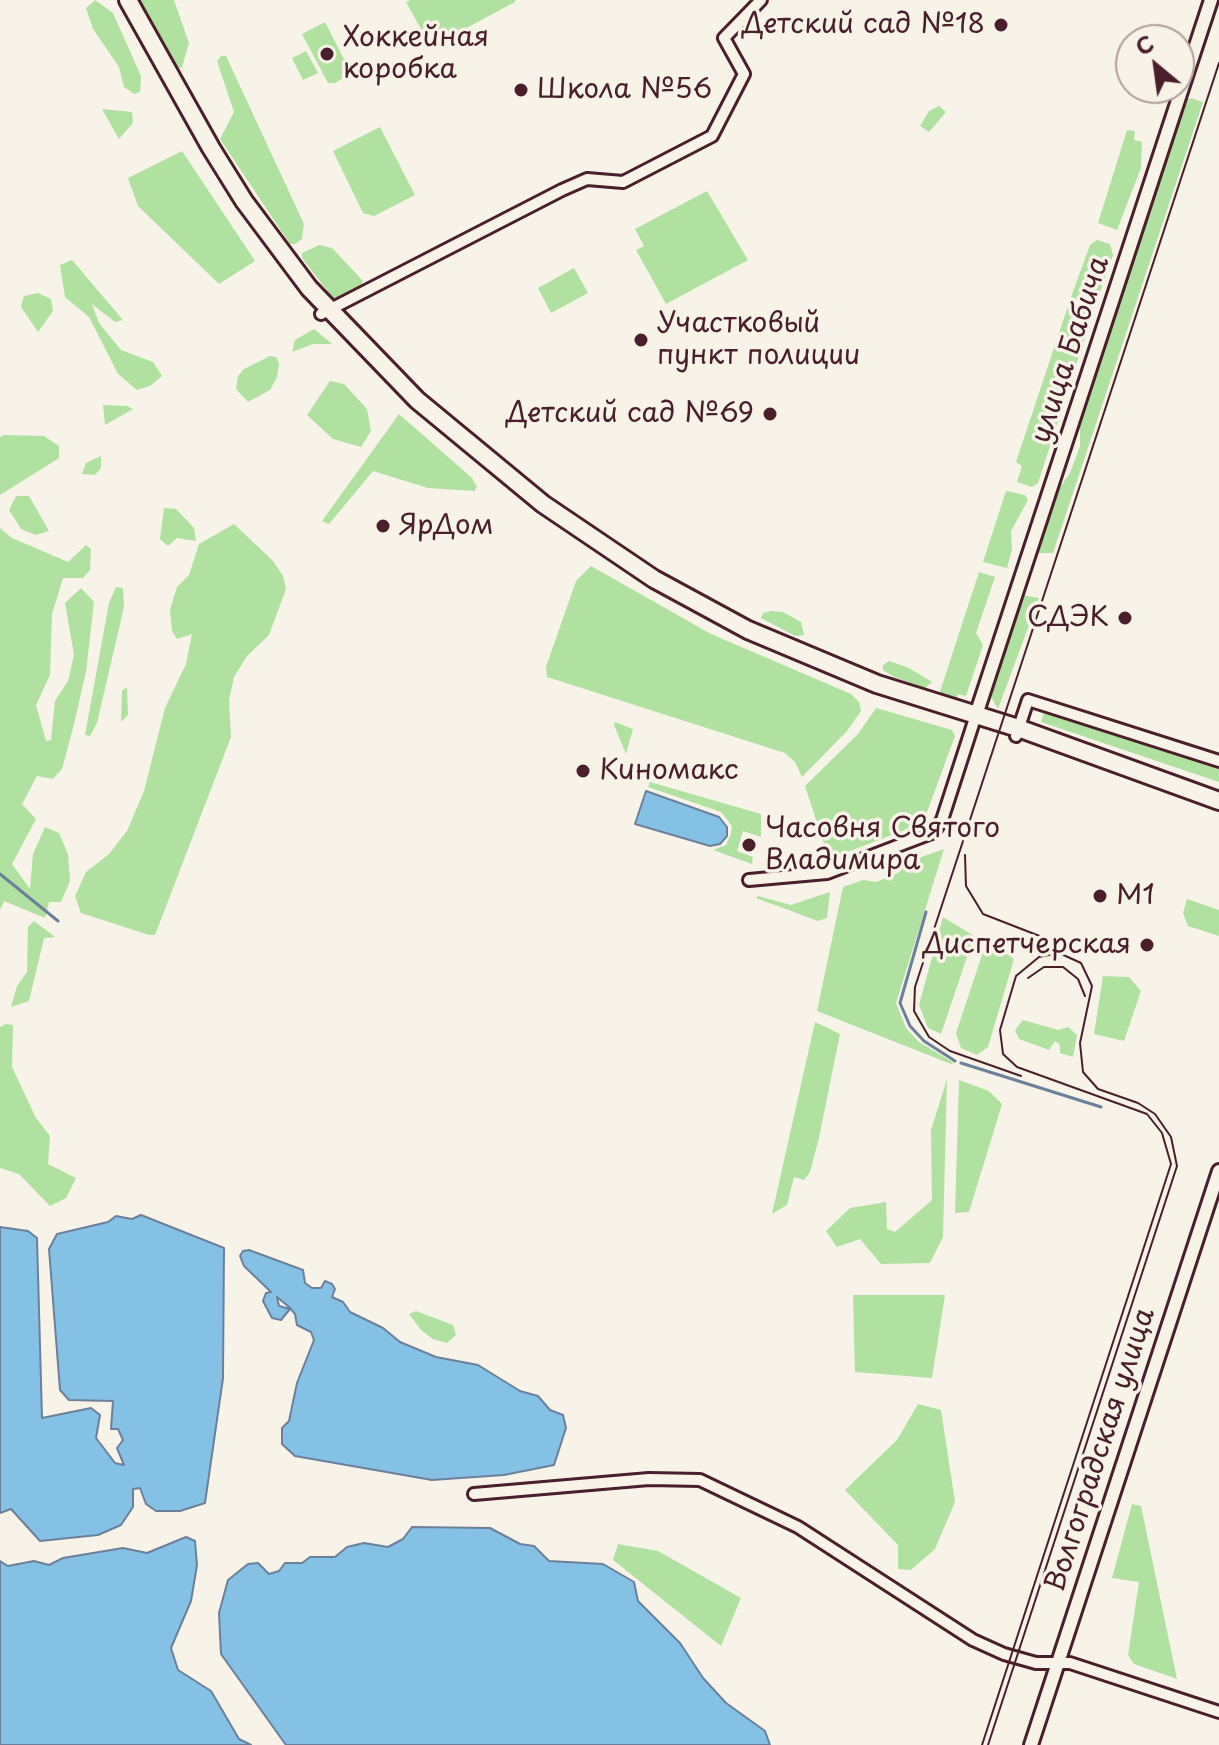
<!DOCTYPE html>
<html>
<head>
<meta charset="utf-8">
<style>
	body { margin:0 }
	#map { position:relative; width:1219px; height:1745px; overflow:hidden; background:#f7f3e8; font-family:"Playpen Sans",sans-serif }
	canvas { display:block }
	.north { position:absolute; left:1115px; top:24px; width:80px; height:80px; box-sizing:border-box; background:#f7f3e8; border:2px solid #b29e9c; border-radius:50%; rotate:331deg; font-size:22px; font-weight:700; line-height:32px; text-align:center; color:#4a1f2b }
	.north::after { content:''; display:block; margin:auto; width:28px; height:36px; background:#4a1f2b; clip-path:polygon(50% 0,100% 100%,50% 72%,0 100%) }
</style>
</head>
<body>
<div id="map">
<canvas width="1219" height="1745"></canvas>
<div class="north">С</div>
</div>
<script>
const ctx = document.querySelector('canvas').getContext('2d');
ctx.lineJoin = 'round';
function fill(path, color) { ctx.fillStyle = color; ctx.fill(path, 'evenodd'); }
const poly = rows => new Path2D(rows.map(r => 'M' + r).join(''));
function strokePath(path, color, width, dash) { ctx.strokeStyle = color; ctx.lineWidth = width; ctx.lineCap = dash ? 'butt' : 'round'; ctx.setLineDash(dash || []); ctx.stroke(path); }
function drawText(font, color, halo, rows, align = 'center') {
  ctx.font = font + ' "Playpen Sans",sans-serif'; ctx.lineWidth = 7; ctx.setLineDash([]); ctx.textBaseline = 'middle'; ctx.strokeStyle = halo; ctx.fillStyle = color; for (const [text, x, y, turn = 0] of rows) {
    ctx.save(); ctx.translate(x, y); ctx.rotate((+turn || 0) * Math.PI / 180); ctx.textAlign = isNaN(turn) ? turn : align; if (halo) ctx.strokeText(text, 0, 0); ctx.fillText(text, 0, 0); ctx.restore();
  }
}
fill(poly([
	[95,0,113,13,141,76,140,92,134,94,124,87,119,67,93,29,86,8],
	[137,0,174,0,189,43,182,67,177,69,172,64],
	[410,0,515,0,515,2,431,47,406,2],
	[325,22,351,73,335,83,328,83,302,34],
	[306,51,318,73,303,80,292,58],
	[221,56,226,56,304,224,302,239,295,244,290,244,220,139,234,112,217,61],
	[1191,98,1203,102,1053,553,1037,553,1054,496,1070,473,1080,446,1080,417,1184,101],
	[939,106,946,112,929,132,920,126,929,111],
	[102,109,132,112,133,123,119,139],
	[380,127,415,195,374,216,363,213,333,151],
	[1127,130,1135,131,1134,140,1142,142,1141,168,1117,230,1098,223],
	[182,151,255,261,219,284,138,206,128,178],
	[707,191,748,260,666,304,636,250,644,246,635,229],
	[1097,240,1110,244,1113,255,1098,298,1089,303,1071,297,1090,245],
	[319,245,332,248,363,281,359,290,342,299,333,298,302,258,302,253],
	[72,260,123,320,115,322,92,304,99,323,121,350,153,362,162,376,150,386,137,390,118,374,89,317,65,297,60,265],
	[574,268,588,293,551,313,538,288],
	[38,293,51,299,53,311,38,332,21,307,24,296],
	[1068,306,1085,312,1089,325,1038,483,1032,487,1017,482,1022,466,1016,462],
	[314,329,332,344,313,344,292,352,295,340],
	[270,356,276,357,279,364,277,377,270,390,248,402,236,389,238,376,244,369],
	[330,381,344,384,367,409,371,431,361,447,333,439,307,415],
	[103,405,127,406,133,409,105,425],
	[399,414,472,478,477,487,474,491,428,488,373,471,329,524,322,521],
	[4,435,44,436,59,446,59,458,0,495,0,437],
	[101,456,101,468,95,475,82,474,86,463],
	[1006,491,1025,495,1028,500,1011,531,1012,550,1007,568,983,562],
	[16,496,29,496,49,531,36,535,21,529,9,510],
	[164,508,176,509,194,528,196,541,177,538,168,546,160,539],
	[234,524,273,561,283,576,286,589,269,635,247,656,234,677,229,700,231,737,155,935,149,935,81,913,75,896,86,872,109,854,127,831,144,791,165,708,186,664,192,634,177,639,172,631,170,610,177,587,189,575,199,544],
	[0,528,12,538,68,562,86,545,91,549,90,570,83,578,63,578,52,614,50,675,36,705,46,741,51,740,55,701,68,681,74,655,65,603,81,588,94,602,86,672,73,728,62,769,53,779,37,776,22,804,36,819,12,864,30,889,33,854,45,827,59,833,68,854,70,881,61,902,49,902,45,918,4,901,0,910],
	[591,566,711,634,851,694,859,702,861,711,847,731,802,777,795,762,785,753,547,677,546,667,576,581],
	[979,572,995,577,976,633,983,645,966,696,958,694,954,705,937,701],
	[116,587,123,588,124,607,97,723,90,736,85,735,109,603],
	[1022,595,1039,598,998,709,989,693],
	[771,611,783,612,801,622,804,635,795,636,761,618,763,613],
	[889,661,909,668,932,682,925,688,894,677,883,670,883,665],
	[127,687,128,715,121,722,122,691],
	[876,708,952,730,955,736,923,823,829,859,805,786,858,734],
	[1044,712,1219,765,1219,782,1041,722],
	[615,722,633,729,626,754,614,725],
	[650,782,761,814,761,837,743,831,737,851,753,857,752,864,713,850,726,845,731,833,732,826,721,812,648,787],
	[944,849,896,1003,906,1028,919,1042,954,1063,951,1064,817,1011,843,887,863,880,876,882,898,873,907,862],
	[830,892,827,918,818,921,756,898,758,896,791,905],
	[1187,899,1219,910,1219,936,1188,926,1183,913],
	[943,917,974,936,941,1034,928,1028,919,1005],
	[34,921,55,937,44,938,29,1001,11,1007,17,986,27,972,28,927],
	[987,940,1014,959,988,1047,977,1055,961,1048,956,1033],
	[1103,976,1129,977,1141,991,1124,1041,1094,1034],
	[1023,1020,1058,1030,1068,1027,1077,1035,1073,1057,1060,1053,1060,1045,1055,1041,1049,1050,1019,1039,1015,1030],
	[815,1022,840,1034,819,1138,810,1172,804,1180,794,1177,787,1205,772,1214],
	[6,1024,13,1025,12,1067,36,1118,50,1136,48,1164,76,1178,66,1198,50,1206,19,1174,0,1168,0,1027],
	[947,1079,943,1237,930,1263,881,1264,860,1239,837,1247,826,1231,850,1208,886,1202,887,1229,895,1232,932,1200,931,1130],
	[959,1080,989,1091,1002,1104,969,1212,955,1213],
	[853,1295,945,1295,932,1378,855,1372],
	[416,1311,453,1325,456,1335,447,1343,433,1339,421,1330,409,1314],
	[918,1404,941,1410,955,1502,935,1549,911,1570,898,1569,898,1545,845,1490,897,1440],
	[1132,1504,1141,1506,1177,1679,1134,1664,1128,1655,1139,1582,1112,1578],
	[618,1544,658,1551,741,1598,721,1646,613,1560]
]), '#b0e1a1');
const water = poly([
	[646,791,719,817,727,827,727,836,720,844,710,846,635,824,646,791],
	[141,1215,224,1248,223,1378,205,1503,180,1511,156,1511,146,1504,140,1488,133,1489,133,1507,121,1525,98,1535,40,1541,11,1509,0,1513,0,1227,28,1231,37,1238,42,1418,91,1408,100,1415,96,1438,115,1463,124,1465,117,1448,123,1440,118,1429,111,1429,113,1401,69,1400,60,1390,49,1249,57,1234,108,1222,116,1216,132,1219,141,1215],
	[249,1250,303,1270,305,1283,312,1288,321,1288,325,1281,332,1284,335,1289,332,1297,343,1302,350,1312,383,1328,400,1342,436,1357,478,1365,520,1391,538,1396,550,1410,563,1415,566,1428,554,1465,504,1475,432,1480,295,1456,282,1444,282,1428,289,1421,297,1383,314,1340,311,1332,297,1325,295,1314,289,1307,277,1297,279,1306,290,1309,281,1320,272,1318,263,1301,266,1293,271,1292,244,1266,240,1256,243,1251,249,1250],
	[412,1527,490,1528,520,1544,534,1546,549,1561,603,1564,634,1582,638,1601,680,1643,703,1678,726,1703,765,1731,770,1745,286,1745,221,1654,219,1613,228,1580,248,1564,258,1563,269,1574,279,1571,285,1563,302,1563,310,1557,335,1557,347,1547,364,1543,388,1547,403,1539,412,1527],
	[186,1537,195,1541,197,1565,191,1601,171,1648,178,1670,211,1691,239,1739,251,1745,0,1745,0,1561,8,1566,34,1561,49,1565,63,1558,123,1548,147,1553,186,1537]
]);
fill(water, '#85c1e5');
strokePath(water, '#6d809b', 2);
strokePath(poly([
	[0,874,58,921],
	[926,912,900,1003,910,1026,924,1041,955,1061],
	[961,1063,1101,1107]
]), '#6d809b', 3);
const minor = poly([
	[321,314,562,190,587,179,623,182,712,136,744,74,724,38,761,0],
	[1016,736,1028,700,1219,761],
	[749,880,827,873,934,832,942,820,976,715],
	[474,1494,649,1479,700,1480,798,1527,973,1640,1004,1654,1036,1663,1070,1663,1219,1712]
]);
const tertiary = poly([
	[976,715,1211,0],
	[1031,1745,1219,1171]
]);
const primary = poly([
	[128,0,211,148,244,201,309,288,417,400,543,504,654,579,748,630,877,684,1018,728,1219,801]
]);
strokePath(minor, '#4a1f2b', 16);
strokePath(tertiary, '#4a1f2b', 18);
strokePath(primary, '#4a1f2b', 22);
strokePath(minor, '#f7f3e8', 10);
strokePath(tertiary, '#f7f3e8', 12);
strokePath(primary, '#f7f3e8', 16);
strokePath(poly([
	[965,855,966,886,983,914,1073,949],
	[1028,978,1044,967,1063,967,1078,979,1085,996],
	[1021,1076,950,1051,929,1037,914,1011,915,987,1219,63],
	[982,1745,1171,1164,1162,1133,1147,1114,1017,1067,1003,1054,1000,1030,1016,976,1039,957,1059,953,1081,963,1092,986,1080,1043,1083,1072,1098,1089,1138,1103,1155,1114,1171,1137,1177,1166,988,1745]
]), '#4a1f2b', 2);
for (const [x, y, r, color] of [
	[1001,25,8,"#4a1f2b"],
	[327,54,8,"#4a1f2b"],
	[521,90,8,"#4a1f2b"],
	[641,340,8,"#4a1f2b"],
	[770,414,8,"#4a1f2b"],
	[383,526,8,"#4a1f2b"],
	[1125,618,8,"#4a1f2b"],
	[583,771,8,"#4a1f2b"],
	[749,845,8,"#4a1f2b"],
	[1100,896,8,"#4a1f2b"],
	[1147,945,8,"#4a1f2b"]
]) { const dot = new Path2D(); dot.arc(x, y, r, 0, 2 * Math.PI); ctx.fillStyle = color; ctx.fill(dot); strokePath(dot, '#f7f3e8', 3); }
drawText('28px', '#4a1f2b', '#f7f3e8', [
	["Детский сад №18",985,25,"right"],
	["Хоккейная",343,38],
	["коробка",343,70],
	["Школа №56",537,90],
	["Участковый",657,324],
	["пункт полиции",657,356],
	["Детский сад №69",754,414,"right"],
	["ЯрДом",399,526],
	["СДЭК",1109,618,"right"],
	["Киномакс",599,771],
	["Часовня Святого",765,829],
	["Владимира",765,861],
	["М1",1116,896],
	["Диспетчерская",1131,945,"right"]
], 'left');
drawText('28px', '#4a1f2b', '#f7f3e8', [
	["улица Бабича",1071,350,-72],
	["Волгоградская улица",1101,1450,-72]
]);
</script>
</body>
</html>
